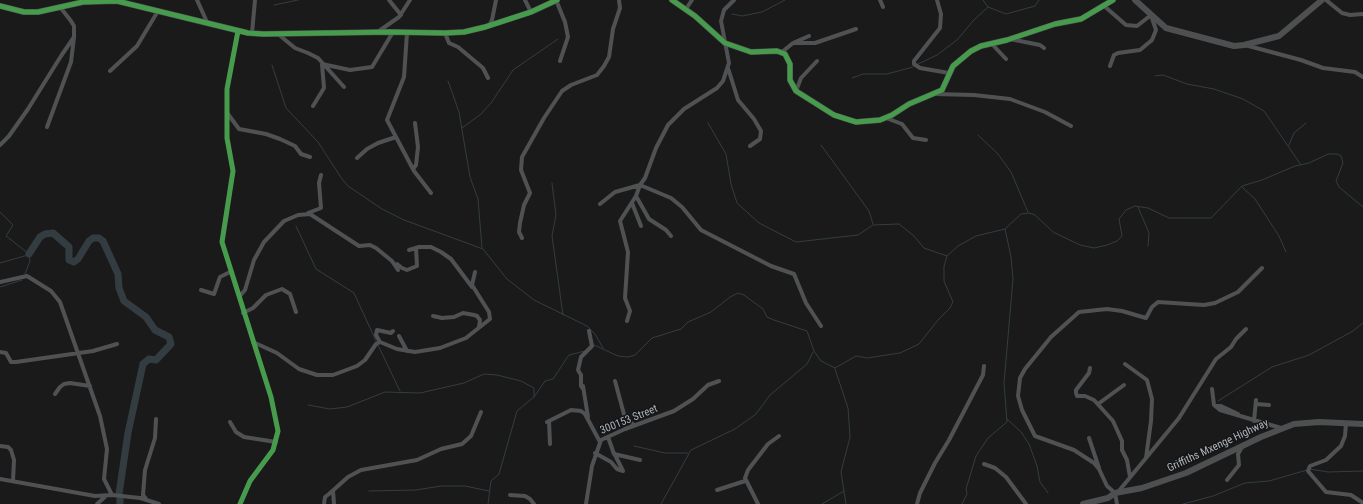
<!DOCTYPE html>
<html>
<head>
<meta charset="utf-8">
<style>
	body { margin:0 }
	canvas { display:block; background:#1a1a1a }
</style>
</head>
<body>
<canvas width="1363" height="504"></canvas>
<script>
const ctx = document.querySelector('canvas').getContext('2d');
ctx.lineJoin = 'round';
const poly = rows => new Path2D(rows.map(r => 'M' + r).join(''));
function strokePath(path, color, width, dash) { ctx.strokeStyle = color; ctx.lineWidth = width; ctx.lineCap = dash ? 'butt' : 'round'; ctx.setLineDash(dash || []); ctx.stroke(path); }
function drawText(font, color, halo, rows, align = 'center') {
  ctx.font = font + ' "Roboto Condensed",sans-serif'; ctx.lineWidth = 3; ctx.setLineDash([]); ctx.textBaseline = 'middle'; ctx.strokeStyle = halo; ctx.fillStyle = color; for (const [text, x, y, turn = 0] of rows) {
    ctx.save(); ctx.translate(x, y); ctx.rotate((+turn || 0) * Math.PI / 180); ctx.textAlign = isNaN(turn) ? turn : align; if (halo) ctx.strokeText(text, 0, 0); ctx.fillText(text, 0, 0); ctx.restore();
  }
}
strokePath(poly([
	[983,0,988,7,1006,14,1035,6,1039,0],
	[274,5,298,0],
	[732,14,742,16,762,12,785,0],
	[918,64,937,55,957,40,973,21,988,7],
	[272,65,286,108,318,142,342,179,348,186,382,209,404,220,483,249,507,279,534,300,587,326,595,334,603,348],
	[1155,76,1163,75,1187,84,1214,89,1243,99,1264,111,1301,165],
	[852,78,863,74,887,74,913,67],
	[448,81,459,112,470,177,478,199,482,248],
	[708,123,726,154,731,184,737,203,759,223,796,242,858,235,873,225,899,224,914,236,924,248,947,256],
	[462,128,481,114,491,103,513,70,558,39],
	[978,135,998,154,1011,172,1028,212],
	[821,145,869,211,873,224],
	[1289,145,1294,133,1306,123],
	[552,183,556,215,552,236,563,315],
	[1242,187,1255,199,1279,236,1286,252],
	[1138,207,1149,233,1148,246],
	[0,212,13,225,6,236,29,254,30,261,25,274],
	[296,226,316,269,354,293,376,341],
	[0,263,28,255],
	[0,287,22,280],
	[378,345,400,391],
	[594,345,618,356,628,357,635,355,652,338,681,329,688,322,711,312,730,297,738,293,744,295,763,309,767,317,774,320,807,331,814,351,821,361,835,368,856,356,867,358,900,353,919,344,938,320,950,308,953,302,944,281,944,266,947,256,958,246,976,236,1005,229,1021,214,1029,213,1035,215,1053,232,1080,245,1094,248,1107,245,1117,241,1122,236,1119,219,1126,210,1135,206,1148,208,1169,218,1211,218,1242,186,1262,180,1295,166,1309,163,1328,154,1337,154,1341,156,1343,163,1336,181,1339,187,1363,207],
	[835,369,848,408,850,437,841,472,846,504],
	[1218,401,1272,367,1309,355,1353,331,1363,323],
	[308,405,330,409,347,407,385,392,420,393,464,383,484,374,497,375,521,381,534,388,534,396],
	[1007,419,1021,432,1029,444,1037,466,1040,482,1048,493],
	[634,446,665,453,688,453],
	[1310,469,1328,472,1363,471],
	[369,491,416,490,441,486,465,486,489,491],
	[488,504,491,481,499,474,517,411,534,397,545,381,553,379,569,355,585,351],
	[661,504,691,450,735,429,756,414,770,395,807,364,813,352],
	[822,504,844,491],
	[962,504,967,494,966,489,976,456,988,438,1007,422,1004,383,1013,279,1011,257,1005,229],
	[1183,504,1213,496,1245,483,1269,481,1307,470]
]), '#333d41', 1);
strokePath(poly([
	[29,254,40,237,45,234,53,233,69,247,69,260,74,262,78,259,89,241,93,238,99,238,103,241,118,274,119,288,124,301,146,317,155,330,169,337,171,344,156,360,149,359,143,364,128,433,119,494],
	[120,504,120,499]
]), '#333d41', 7);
strokePath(poly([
	[197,0,207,22],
	[389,0,401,15],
	[525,0,531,12],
	[556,0,565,22,568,37,560,61],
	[734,0,724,10,721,21,729,63,723,81,717,88,684,109,668,125,656,148,645,178,640,185,671,198,682,207,701,230,771,266,794,274,806,303,821,326],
	[880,0,883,7],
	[937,0,941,14,940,28,914,61,914,64,920,68,949,73],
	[1326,0,1342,13,1350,15,1363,14],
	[1103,5,1126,25,1137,26,1151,15],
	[686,9,692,0],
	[489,26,492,20,496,0],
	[238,31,227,89,227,138,233,171,222,242,271,397,278,431,273,450,250,481,240,504],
	[379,31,399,17,410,0],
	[252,33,255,0],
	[407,33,404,77,387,120,414,171,431,193],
	[445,33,449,43,458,47,483,68,488,78],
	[278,34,295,48,308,53,318,58,344,87],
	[1010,39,1040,45,1044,48],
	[793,43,815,43,856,29],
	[991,43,1006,59],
	[1245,45,1301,60,1323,68,1355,72,1363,77],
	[782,52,793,43,809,36],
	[1110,66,1114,55,1118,53,1140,50,1152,40,1156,30,1151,15],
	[728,68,738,100,754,119,761,131,760,139,750,146],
	[110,71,137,46,158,11],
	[796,91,801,78,817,61],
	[935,94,974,95,1010,99,1045,112,1071,126],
	[313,106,324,88,322,64,350,70,372,67,393,32],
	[228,114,239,129,266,134,280,139,295,146,301,154,310,157],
	[886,118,902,124,913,138,926,140],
	[47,127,71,62,74,37,74,26,71,21,60,7],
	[0,145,9,136,28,109,61,56,74,37],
	[357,158,367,149,378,143,396,137],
	[413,169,416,165,418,147,415,123],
	[636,196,649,219,666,230,671,236],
	[632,203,641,226],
	[600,204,615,192,640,185],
	[308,213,321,208,319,183,321,175],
	[522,238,519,232,520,223,524,205,530,193,521,170,522,157,544,118,562,91,571,85,597,75,604,66,609,57,613,29,620,8,619,0],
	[409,250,419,247,431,247,441,252,451,259,472,287],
	[397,264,402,268,407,270,417,266,416,248],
	[0,282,27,276,51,291,60,302,100,416,107,449,104,479,112,495],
	[201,290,214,294,220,277,230,272],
	[239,297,245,290,254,260,264,242,284,221,298,215,310,214,359,246,370,245,376,248,392,261,398,270],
	[243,313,253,308,266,295,282,289,290,294,296,312],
	[433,316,442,318,454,317,463,313,474,315,477,316,480,320,479,327],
	[627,321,630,311,625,298,628,252,620,221,636,196,640,185],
	[399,336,407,351],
	[253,342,277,353,299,369,317,375,333,375,357,366,365,360,376,344,380,342,397,349,415,352,440,348,466,338,490,319,489,312,472,285,475,272],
	[380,342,376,335,377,330,391,333,393,331],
	[0,352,6,353,11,362,16,362,93,351,117,344],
	[1125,364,1147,380,1152,399,1151,421,1146,458],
	[1090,368,1089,373,1076,390,1076,393,1077,396,1085,396,1094,400,1113,421,1122,441,1122,450,1127,460,1130,477],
	[615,381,625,418,634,425],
	[583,386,588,417],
	[583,389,581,386,581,375,578,370,581,357,592,346,589,331],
	[1212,389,1214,405,1220,410,1281,428],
	[55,394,60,387,64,384,70,383,90,386],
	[1098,404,1124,385],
	[1256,404,1269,405],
	[1216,406,1221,406,1238,414],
	[549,421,550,444],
	[1254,421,1256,400],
	[230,422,236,432,244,437,276,442],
	[547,422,571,410,581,411,585,414,600,442],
	[1346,423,1345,436,1341,446,1326,460,1310,466,1308,471,1326,492,1351,495,1363,503],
	[608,437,614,454,640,460],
	[1089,438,1099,468],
	[0,446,8,447,11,450,14,460,13,481],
	[595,453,611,462,617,469,623,471,614,453],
	[984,464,995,468,1006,477,1026,504],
	[0,479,95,496,112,495,140,498,159,504],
	[1227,480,1239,465,1238,454,1242,447],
	[717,490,745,481],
	[333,491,334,504],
	[1118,492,1179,418,1216,359,1231,347,1236,339,1246,329],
	[510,495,525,496,530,499,534,504],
	[146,499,143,495,145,470,155,438,156,419],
	[97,504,106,496],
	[324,504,325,497,329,494,348,477,361,470,417,460,441,449,462,444,471,436,481,412],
	[586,504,592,466,601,440,625,429,674,411,693,399,708,385,719,381],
	[758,504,745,478,748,470,768,444,779,436],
	[917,504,920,493,935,463,949,440,983,375,984,366],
	[1117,504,1115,493,1107,486,1099,469,1094,463,1074,450,1035,436,1022,410,1018,396,1020,378,1025,369,1051,337,1079,312,1107,309,1122,311,1146,318,1152,307,1158,302,1204,305,1215,303,1238,292,1262,268]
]), '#4f5153', 4);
strokePath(poly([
	[672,0,695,16,725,43,751,52,777,51,785,54,790,64,790,80,796,91,834,115,856,122,880,120,892,115,909,104,942,90,953,66,971,51,981,46,1007,40,1055,24,1081,19,1113,0],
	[1135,0,1166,28,1234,46,1244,45,1279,36,1322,0],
	[0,6,24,12,38,12,83,2,117,1,248,33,263,34,390,32,445,33,464,32,485,27,531,12,557,0],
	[1083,504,1108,498,1115,493,1142,488,1186,473,1261,437,1294,424,1319,422,1363,424]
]), '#4d4f50', 6);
strokePath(poly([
	[672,0,695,16,725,43,751,52,777,51,785,54,790,64,790,80,796,91,834,115,856,122,880,120,892,115,909,104,942,90,953,66,971,51,981,46,1007,40,1055,24,1081,19,1113,0],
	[0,6,24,12,38,12,83,2,117,1,248,33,263,34,390,32,445,33,464,32,485,27,531,12,557,0],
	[238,31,227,89,227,138,233,171,222,242,271,397,278,431,273,450,250,481,240,504]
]), '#469c4c', 5);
drawText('11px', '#adb3b9', '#141516', [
	["300153 Street",629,420,-22],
	["Griffiths Mxenge Highway",1218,446,-25]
]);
</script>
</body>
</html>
